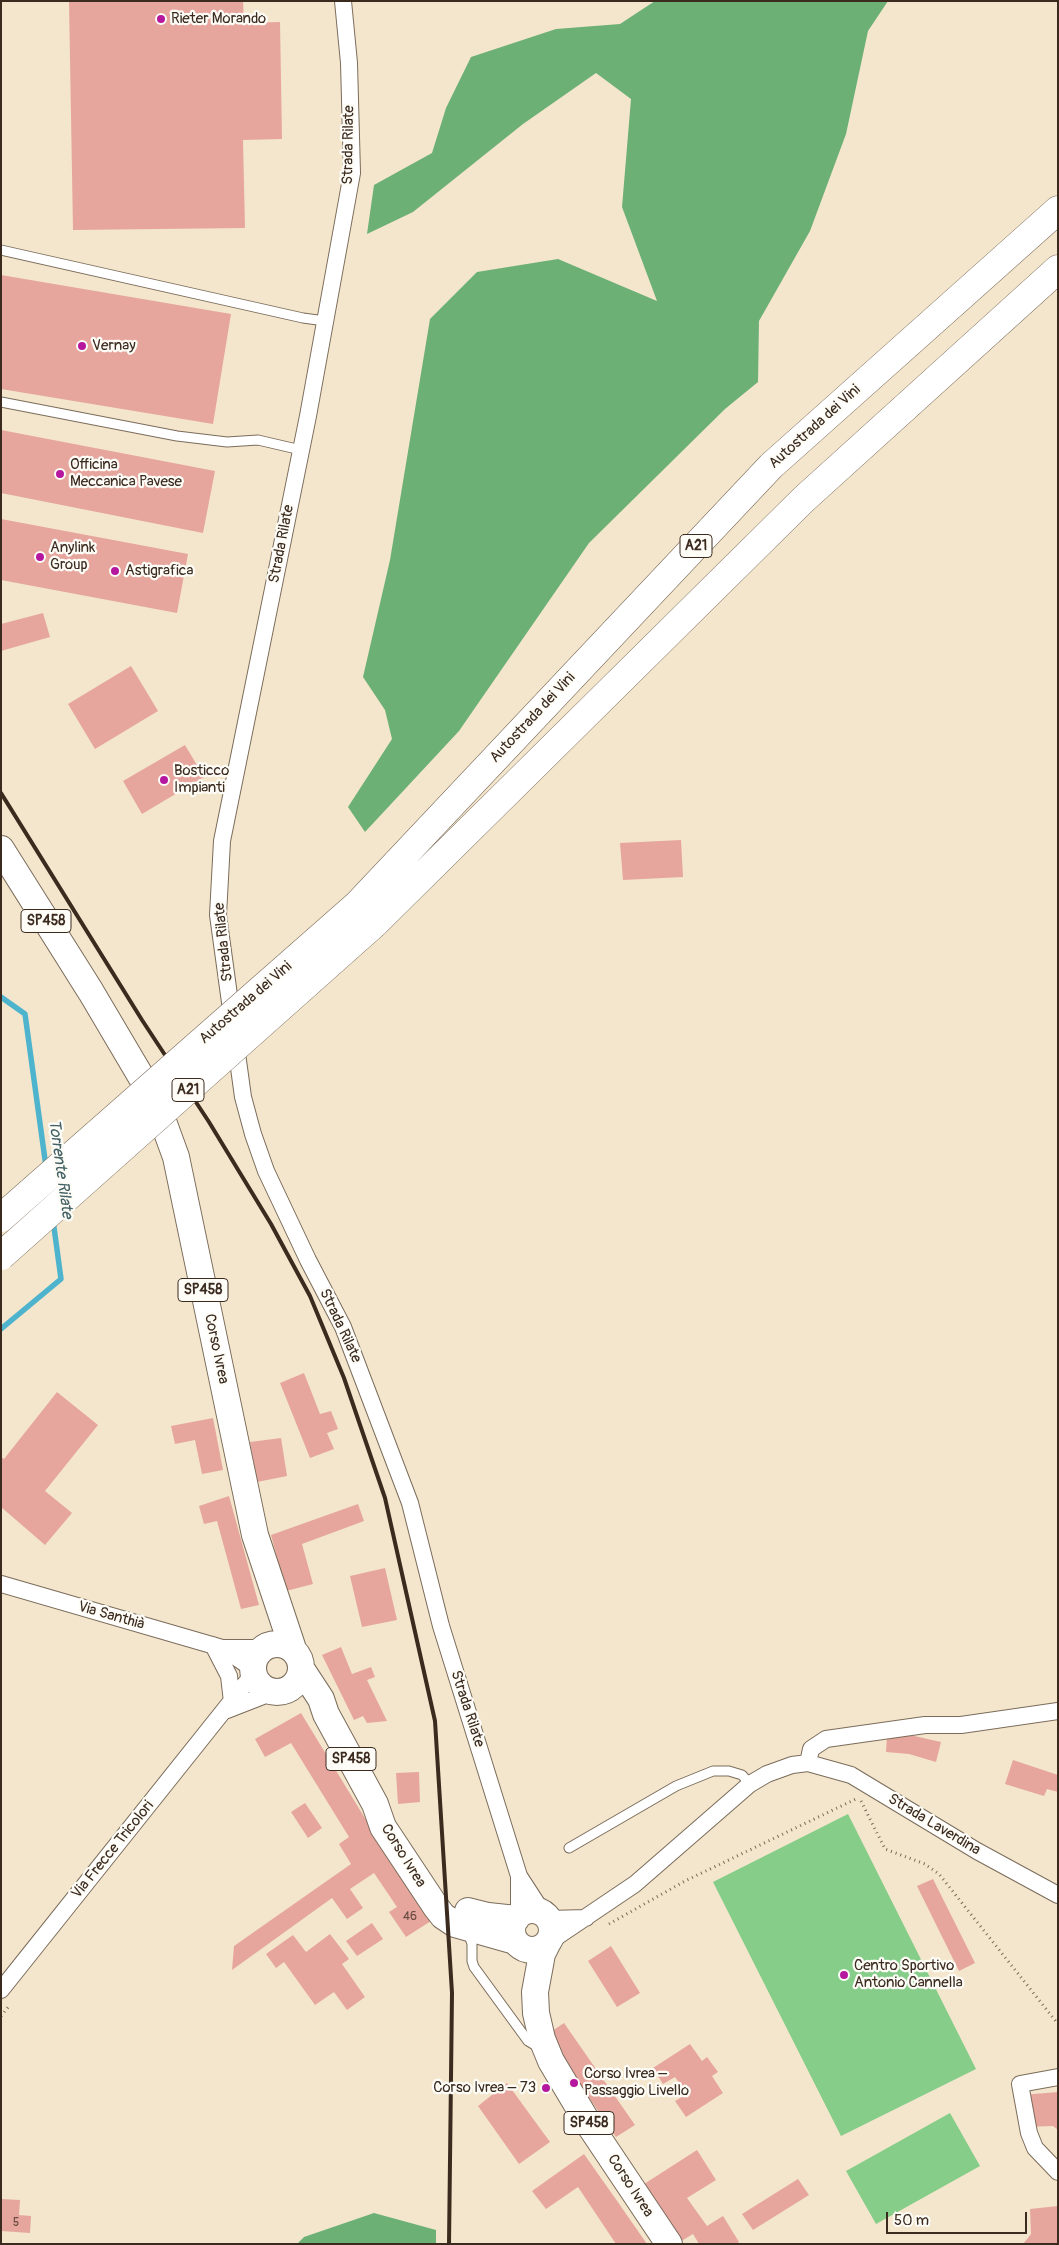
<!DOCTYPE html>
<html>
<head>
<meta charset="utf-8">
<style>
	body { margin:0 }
	#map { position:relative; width:1059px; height:2245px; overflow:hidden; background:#f3e6cc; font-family:Pangolin,sans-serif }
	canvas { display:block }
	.frame { position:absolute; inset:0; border:2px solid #3b2a1e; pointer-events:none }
	.scale { position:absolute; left:886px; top:2212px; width:141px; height:22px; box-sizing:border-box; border:2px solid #3b2a1e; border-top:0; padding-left:6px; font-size:15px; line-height:18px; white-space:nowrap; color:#3b2a1e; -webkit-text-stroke:4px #fdfcf7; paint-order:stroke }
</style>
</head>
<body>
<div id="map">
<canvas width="1059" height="2245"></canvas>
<div class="frame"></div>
<div class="scale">50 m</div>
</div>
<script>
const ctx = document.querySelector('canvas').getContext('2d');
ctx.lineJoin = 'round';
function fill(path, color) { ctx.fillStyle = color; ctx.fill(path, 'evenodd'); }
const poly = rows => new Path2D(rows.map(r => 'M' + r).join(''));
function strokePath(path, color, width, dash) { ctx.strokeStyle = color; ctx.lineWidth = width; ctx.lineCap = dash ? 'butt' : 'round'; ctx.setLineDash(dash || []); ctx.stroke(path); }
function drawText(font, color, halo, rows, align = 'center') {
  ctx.font = font + ' Pangolin,sans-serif'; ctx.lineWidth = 4.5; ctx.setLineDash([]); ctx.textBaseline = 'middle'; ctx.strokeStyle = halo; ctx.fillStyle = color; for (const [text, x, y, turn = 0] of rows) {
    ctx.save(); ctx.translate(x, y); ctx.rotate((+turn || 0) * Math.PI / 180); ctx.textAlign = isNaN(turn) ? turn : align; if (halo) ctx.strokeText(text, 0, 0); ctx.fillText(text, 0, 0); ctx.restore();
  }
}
fill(poly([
	[848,1814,976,2069,841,2136,713,1882],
	[950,2113,980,2166,876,2224,846,2171]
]), '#85cd89');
fill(poly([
	[655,1,888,1,868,31,846,134,810,231,759,321,758,382,725,409,589,543,459,731,365,832,348,807,392,739,385,710,363,677,390,560,430,319,477,272,558,259,657,301,622,207,631,99,596,73,523,124,413,212,367,234,374,185,432,153,446,108,471,57,556,29,620,24],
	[374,2213,436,2230,436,2244,297,2244,304,2237]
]), '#6cb075');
strokePath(poly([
	[1,997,25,1014,46,1167],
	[1,1329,61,1279,53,1220]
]), '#4eb4cd', 5.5);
fill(poly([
	[69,1,243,1,244,23,280,22,282,139,243,140,245,228,73,230],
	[1,275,231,314,213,424,1,389],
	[1,430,215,471,203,533,1,493],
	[1,519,188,554,177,613,1,580],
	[43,613,50,637,1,651,1,624],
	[131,666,158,711,95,749,68,704],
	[185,745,204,777,142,814,123,781],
	[681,840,683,877,623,880,620,843],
	[304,1373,320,1414,331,1411,338,1429,327,1433,334,1449,310,1458,280,1383],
	[57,1392,98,1425,45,1491,72,1513,45,1545,1,1507,1,1457,4,1459],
	[213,1418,223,1470,202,1474,195,1440,175,1444,171,1426],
	[281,1438,287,1476,257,1482,250,1442],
	[229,1496,259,1605,241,1609,217,1521,204,1524,199,1506],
	[358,1504,364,1521,302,1544,313,1584,286,1591,271,1535],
	[385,1568,397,1620,362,1627,350,1576],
	[341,1647,352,1674,371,1667,375,1677,367,1680,387,1721,367,1723,363,1716,354,1720,322,1655],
	[301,1713,363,1815,431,1921,406,1937,389,1912,397,1907,374,1873,350,1889,363,1908,347,1919,332,1898,232,1970,234,1946,351,1864,339,1844,349,1837,291,1743,265,1757,255,1739],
	[910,1735,941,1742,936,1762,909,1754,886,1752,887,1736],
	[1013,1760,1058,1775,1058,1792,1047,1789,1044,1796,1005,1784],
	[419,1772,420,1802,398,1804,396,1773],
	[305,1803,322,1828,308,1838,291,1812],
	[933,1879,975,1963,959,1971,917,1886],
	[372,1923,383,1939,357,1956,346,1941],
	[330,1934,349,1959,342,1964,365,1997,347,2010,334,1992,315,2005,284,1962,276,1968,266,1954,293,1935,306,1952],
	[611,1946,640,1993,617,2007,588,1961],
	[564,2023,635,2125,616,2137,546,2035],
	[690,2044,702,2061,707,2057,718,2072,712,2076,723,2093,686,2117,675,2101,687,2094,675,2077,663,2084,653,2068],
	[507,2083,550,2142,519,2164,478,2106],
	[1058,2092,1058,2130,1053,2126,1026,2127,1022,2095],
	[697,2150,716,2180,687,2198,707,2226,723,2216,739,2242,736,2244,699,2244,693,2234,678,2243,641,2186],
	[584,2154,615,2198,647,2244,616,2244,578,2187,546,2209,532,2191],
	[798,2179,809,2195,753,2230,742,2214],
	[1,2199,20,2200,19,2215,31,2216,30,2233,1,2231],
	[1058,2206,1058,2244,1023,2244,1031,2234,1030,2209]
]), '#e6a69e');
const lane = poly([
	[1,250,303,318,325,321],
	[1,402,177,436,227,442,258,440,301,450],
	[569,1848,676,1786,713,1771,729,1771,742,1775,750,1784],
	[468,1932,472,1944,472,1961,474,1967,528,2041,538,2047]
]);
const street = poly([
	[343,1,349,63,352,173,308,416,222,841,218,915,243,1097,253,1134,266,1171,308,1260,343,1327,410,1503,441,1626,519,1876,543,1913],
	[1,1584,222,1648,263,1648],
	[213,1645,229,1676,232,1702],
	[222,1648,253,1669],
	[227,1710,273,1692],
	[808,1763,811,1749,826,1739,925,1725,961,1725,1058,1711],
	[519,1915,519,1878],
	[549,1919,586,1918],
	[549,1942,635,1884,750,1784,767,1774,792,1765,808,1763,851,1775,977,1851,1058,1895],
	[1,1990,253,1674],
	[1058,2077,1020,2084,1029,2133,1035,2148,1058,2172]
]);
const primary = poly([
	[1,849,91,992,156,1102,176,1157,255,1535,293,1649],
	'253 1668a24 24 0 1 1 48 0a24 24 0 1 1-48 0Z',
	[302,1670,321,1699,326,1714,375,1804,383,1827,436,1907,443,1916,455,1924,515,1941],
	'512 1930a20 20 0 1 1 40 0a20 20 0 1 1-40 0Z',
	[468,1911,488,1916,516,1919],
	[547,1944,542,1954,535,1992,536,2013,542,2039,551,2061,588,2123,669,2244]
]);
const highway = poly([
	[357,905,771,466,1058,210],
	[374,924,804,499,1058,269]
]);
strokePath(lane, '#7b6c5b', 11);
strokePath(street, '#7b6c5b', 18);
strokePath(primary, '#7b6c5b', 28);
strokePath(highway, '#7b6c5b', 29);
strokePath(poly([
	[861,1801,885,1849,925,1864,939,1874,1058,2024],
	[609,1924,685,1881,858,1798],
	[1,2016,9,2006]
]), '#7b6c5b', 3, [1, 4]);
strokePath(lane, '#fff', 9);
strokePath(street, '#fff', 16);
strokePath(primary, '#fff', 26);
strokePath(highway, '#fff', 28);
strokePath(poly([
	[1,793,142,1020,209,1122,271,1224,310,1296,344,1378,385,1498,435,1721,452,1993,449,2244]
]), '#3b2a1e', 4);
const highwayBridge = poly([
	[1,1218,357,905],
	[1,1256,374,924]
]);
strokePath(highwayBridge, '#7b6c5b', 29, []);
strokePath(highwayBridge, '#fff', 28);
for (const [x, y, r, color] of [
	[161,19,5,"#b5179e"],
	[82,346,5,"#b5179e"],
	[60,474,5,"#b5179e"],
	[40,557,5,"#b5179e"],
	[115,571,5,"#b5179e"],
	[164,780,5,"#b5179e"],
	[844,1975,5,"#b5179e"],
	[574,2083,5,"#b5179e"],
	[546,2088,5,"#b5179e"]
]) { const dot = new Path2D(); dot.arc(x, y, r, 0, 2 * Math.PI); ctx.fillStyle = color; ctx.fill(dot); strokePath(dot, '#fdfcf7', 2); }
drawText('12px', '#66493e', null, [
	["46",410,1917],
	["5",16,2223]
]);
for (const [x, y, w] of [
	[696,546,32],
	[46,921,50],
	[188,1090,32],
	[203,1290,50],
	[351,1759,50],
	[589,2123,50]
]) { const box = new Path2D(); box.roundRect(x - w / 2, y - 11.5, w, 23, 4); ctx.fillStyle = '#fdfcf7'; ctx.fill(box); strokePath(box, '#3b2a1e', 1); }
drawText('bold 14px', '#3b2a1e', null, [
	["A21",696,546],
	["SP458",46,921],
	["A21",188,1090],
	["SP458",203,1290],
	["SP458",351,1759],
	["SP458",589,2123]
]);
drawText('15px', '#3b2a1e', '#fdfcf7', [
	["Rieter Morando",171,19],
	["Vernay",92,346],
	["Officina",70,465],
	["Meccanica Pavese",70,482],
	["Anylink",50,548],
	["Group",50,565],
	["Astigrafica",125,571],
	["Bosticco",174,771],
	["Impianti",174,788],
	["Centro Sportivo",854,1966],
	["Antonio Cannella",854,1983],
	["Corso Ivrea –",584,2074],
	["Passaggio Livello",584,2091],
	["Corso Ivrea – 73",536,2088,"right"]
], 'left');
drawText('15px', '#3b2a1e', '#fdfcf7', [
	["Strada Rilate",349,145,-89],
	["Autostrada dei Vini",815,427,-42],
	["Strada Rilate",282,544,-79],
	["Autostrada dei Vini",533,718,-47],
	["Strada Rilate",224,942,-96],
	["Autostrada dei Vini",246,1003,-41],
	["Strada Rilate",340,1326,65],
	["Corso Ivrea",216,1349,78],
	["Via Santhià",111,1616,16],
	["Strada Rilate",467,1709,72],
	["Strada Laverdina",934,1825,31],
	["Via Frecce Tricolori",113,1850,-51],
	["Corso Ivrea",403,1856,58],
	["Corso Ivrea",630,2186,57]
]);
drawText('italic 16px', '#436164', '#fdfcf7', [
	["Torrente Rilate",60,1169,82]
]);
</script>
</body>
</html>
